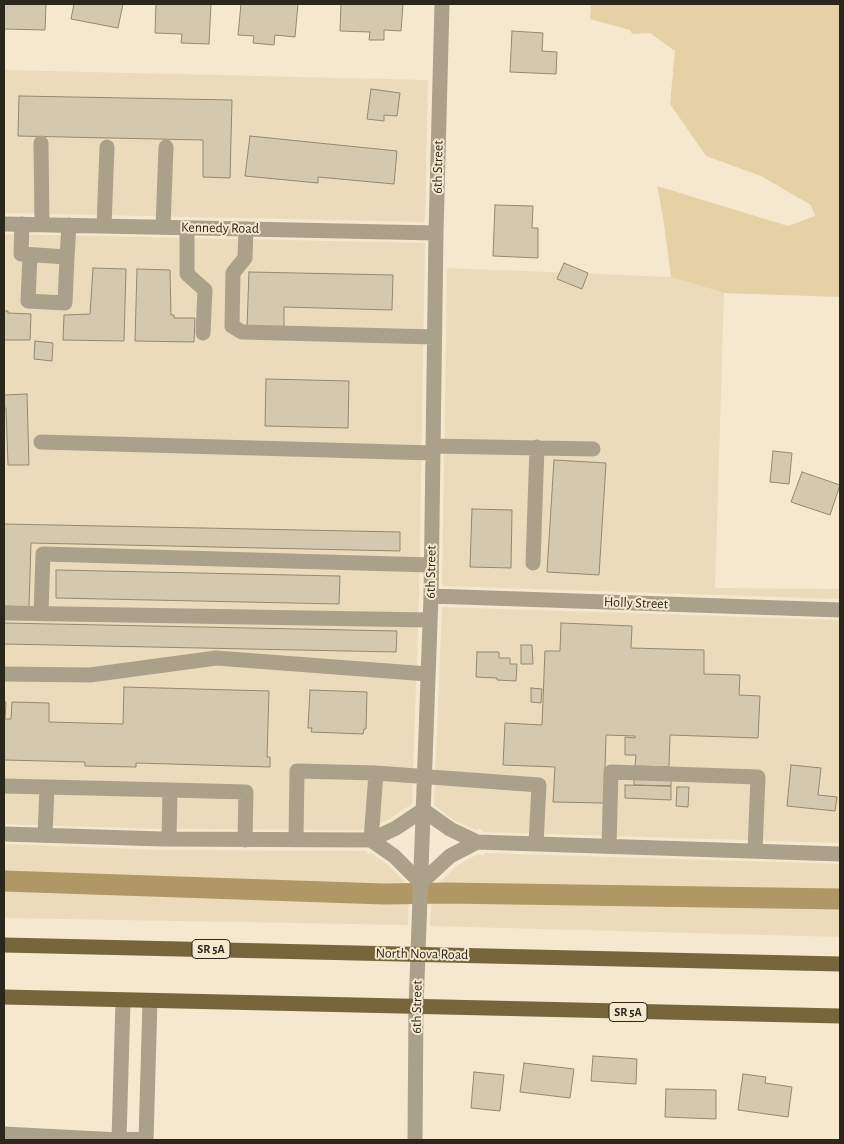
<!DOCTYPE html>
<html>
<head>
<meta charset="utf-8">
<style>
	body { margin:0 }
	#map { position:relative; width:844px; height:1144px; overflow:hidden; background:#f5e8ce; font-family:"Alegreya Sans",sans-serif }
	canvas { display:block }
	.frame { position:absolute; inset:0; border:5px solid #2c271d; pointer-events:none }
</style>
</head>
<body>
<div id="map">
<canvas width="844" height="1144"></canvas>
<div class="frame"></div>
</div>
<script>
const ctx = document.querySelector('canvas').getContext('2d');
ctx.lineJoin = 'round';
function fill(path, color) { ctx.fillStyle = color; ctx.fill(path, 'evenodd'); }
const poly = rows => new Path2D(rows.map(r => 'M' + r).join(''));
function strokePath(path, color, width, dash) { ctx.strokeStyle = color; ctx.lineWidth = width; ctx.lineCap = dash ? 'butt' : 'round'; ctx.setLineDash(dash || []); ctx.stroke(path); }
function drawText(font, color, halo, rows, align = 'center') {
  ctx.font = font + ' "Alegreya Sans",sans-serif'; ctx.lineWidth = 4; ctx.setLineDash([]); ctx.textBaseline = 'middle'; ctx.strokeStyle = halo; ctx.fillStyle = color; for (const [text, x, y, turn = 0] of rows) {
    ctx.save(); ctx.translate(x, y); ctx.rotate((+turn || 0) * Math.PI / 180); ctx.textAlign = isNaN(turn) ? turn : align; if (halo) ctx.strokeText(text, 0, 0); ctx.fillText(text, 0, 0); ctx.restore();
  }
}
fill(poly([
	[4,70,428,80,425,222,4,213],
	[4,234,425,243,419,595,412,804,389,819,371,828,367,826,364,830,161,829,4,824],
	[447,268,671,277,724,293,715,588,840,589,840,599,442,586],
	[442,607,840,620,840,843,483,832,480,828,476,830,455,821,434,805],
	[4,844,163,850,365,851,367,854,371,853,387,864,409,886,408,925,4,918],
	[485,853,840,864,840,937,430,926,432,889,458,865,478,854,483,856]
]), '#ebdbba');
fill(poly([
	[591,4,840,4,840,297,724,293,671,277,663,217,657,186,788,226,815,216,811,205,761,176,706,156,670,104,675,51,650,33,632,34,630,30,590,19]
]), '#e5d1a5');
strokePath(poly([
	[4,881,384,894,447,893,840,899]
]), '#af9865', 21);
const building = poly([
	[4,4,46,4,45,30,4,29,4,4],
	[74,4,123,4,118,28,71,19,74,4],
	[156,4,211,4,209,44,181,43,182,34,155,33,156,4],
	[241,4,298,4,295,37,275,35,274,45,253,43,254,36,238,35,241,4],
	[341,4,403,4,401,31,384,30,384,40,369,40,370,32,340,31,341,4],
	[512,31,543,33,542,51,557,52,556,74,510,72,512,31],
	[371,89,400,93,397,116,384,115,384,121,367,119,371,89],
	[19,96,232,100,230,178,203,177,203,140,18,136,19,96],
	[250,136,397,151,394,184,318,177,318,183,245,176,250,136],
	[495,205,533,206,532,228,538,228,538,258,493,256,495,205],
	[564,263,588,273,582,289,557,279,564,263],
	[93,268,126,269,124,341,63,340,64,315,90,314,93,268],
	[137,269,170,270,171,315,174,315,174,318,195,318,194,342,135,341,137,269],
	[249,272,393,275,392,310,284,307,284,328,247,327,249,272],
	[4,288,4,311,8,311,8,313,31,314,30,340,4,340,4,288],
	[35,341,53,343,52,361,34,359,35,341],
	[266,379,349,381,348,428,265,426,266,379],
	[27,394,29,465,8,465,6,408,4,408,4,395,27,394],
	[773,451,792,453,789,484,770,482,773,451],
	[554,460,606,463,599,575,547,572,554,460],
	[802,472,840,485,830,515,791,502,802,472],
	[472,509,512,510,511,568,470,567,472,509],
	[4,524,400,532,400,551,31,543,29,607,4,606,4,524],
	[56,570,340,576,339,604,56,598,56,570],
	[4,623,397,631,396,652,4,644,4,623],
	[561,623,632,626,631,648,704,650,704,674,740,675,739,695,760,696,758,738,670,735,669,767,635,766,636,755,625,755,625,737,635,738,635,736,606,735,604,803,553,802,555,767,503,765,505,723,542,725,545,651,560,651,561,623],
	[521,645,532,645,533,664,521,664,521,645],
	[477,652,499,652,499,658,510,658,510,664,517,664,516,681,497,680,497,678,476,677,477,652],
	[124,687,269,691,267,757,270,757,270,767,136,763,136,767,85,766,85,762,5,760,4,763,4,702,6,702,5,719,11,719,12,702,49,703,49,722,123,724,124,687],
	[531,688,542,689,541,703,531,702,531,688],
	[310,690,367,692,366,729,364,729,363,734,311,732,312,728,308,728,310,690],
	[791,765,821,768,818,795,837,797,835,811,787,806,791,765],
	[634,775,671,776,671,786,634,785,634,775],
	[625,785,671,786,671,800,625,798,625,785],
	[677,787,689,787,688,807,676,806,677,787],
	[593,1056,637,1059,636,1084,591,1081,593,1056],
	[524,1063,574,1069,570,1098,520,1092,524,1063],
	[474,1072,504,1075,500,1111,471,1108,474,1072],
	[743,1074,766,1077,765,1083,792,1087,788,1117,738,1110,743,1074],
	[666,1089,716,1090,716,1119,665,1117,666,1089]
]);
fill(building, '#d4c8ae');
strokePath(building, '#948970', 1);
strokePath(poly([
	[41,143,42,225],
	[4,224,436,233],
	[22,224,21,254,67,257,69,225],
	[104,226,107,147],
	[163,227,166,147],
	[187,228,187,274,205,290,203,333],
	[246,229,245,258,233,273,232,326,242,332,434,337],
	[30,255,28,301,65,303,67,257],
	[41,442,433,453],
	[433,446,593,449],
	[533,563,537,447],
	[431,596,840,610],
	[4,613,430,620],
	[41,613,43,554,431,565],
	[4,674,90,675,216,658,428,674],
	[4,786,47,787],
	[423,810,450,829,477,842,840,854],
	[4,834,162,839,371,840,396,828,423,810],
	[45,835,47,787,170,790],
	[169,839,170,790,246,792,245,840],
	[296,840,297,771,376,773,539,785,536,844],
	[371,840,376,773],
	[371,840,394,856,421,883],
	[609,846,611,772,758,777,755,851],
	[421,883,450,856,477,842],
	[4,1134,119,1140,146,1139],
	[119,1140,123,1000],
	[146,1140,150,1001],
	[415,1140,416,1007,431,596,436,233,442,4]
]), '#aba18b', 15);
strokePath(poly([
	[4,945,840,964],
	[4,997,840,1016]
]), '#77653c', 15);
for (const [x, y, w] of [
	[211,949,38],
	[628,1012,38]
]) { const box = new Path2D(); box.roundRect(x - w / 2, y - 9.5, w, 19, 4); ctx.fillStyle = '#f5e8ce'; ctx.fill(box); strokePath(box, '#2c271d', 1); }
drawText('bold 12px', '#2c271d', null, [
	["SR 5A",211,949],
	["SR 5A",628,1012]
]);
drawText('14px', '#2c271d', '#f5e8ce', [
	["6th Street",438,167,-89],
	["Kennedy Road",220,228,1],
	["6th Street",431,572,-89],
	["Holly Street",636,603,2],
	["North Nova Road",422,954,1],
	["6th Street",417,1007,-89]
]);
</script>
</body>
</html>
